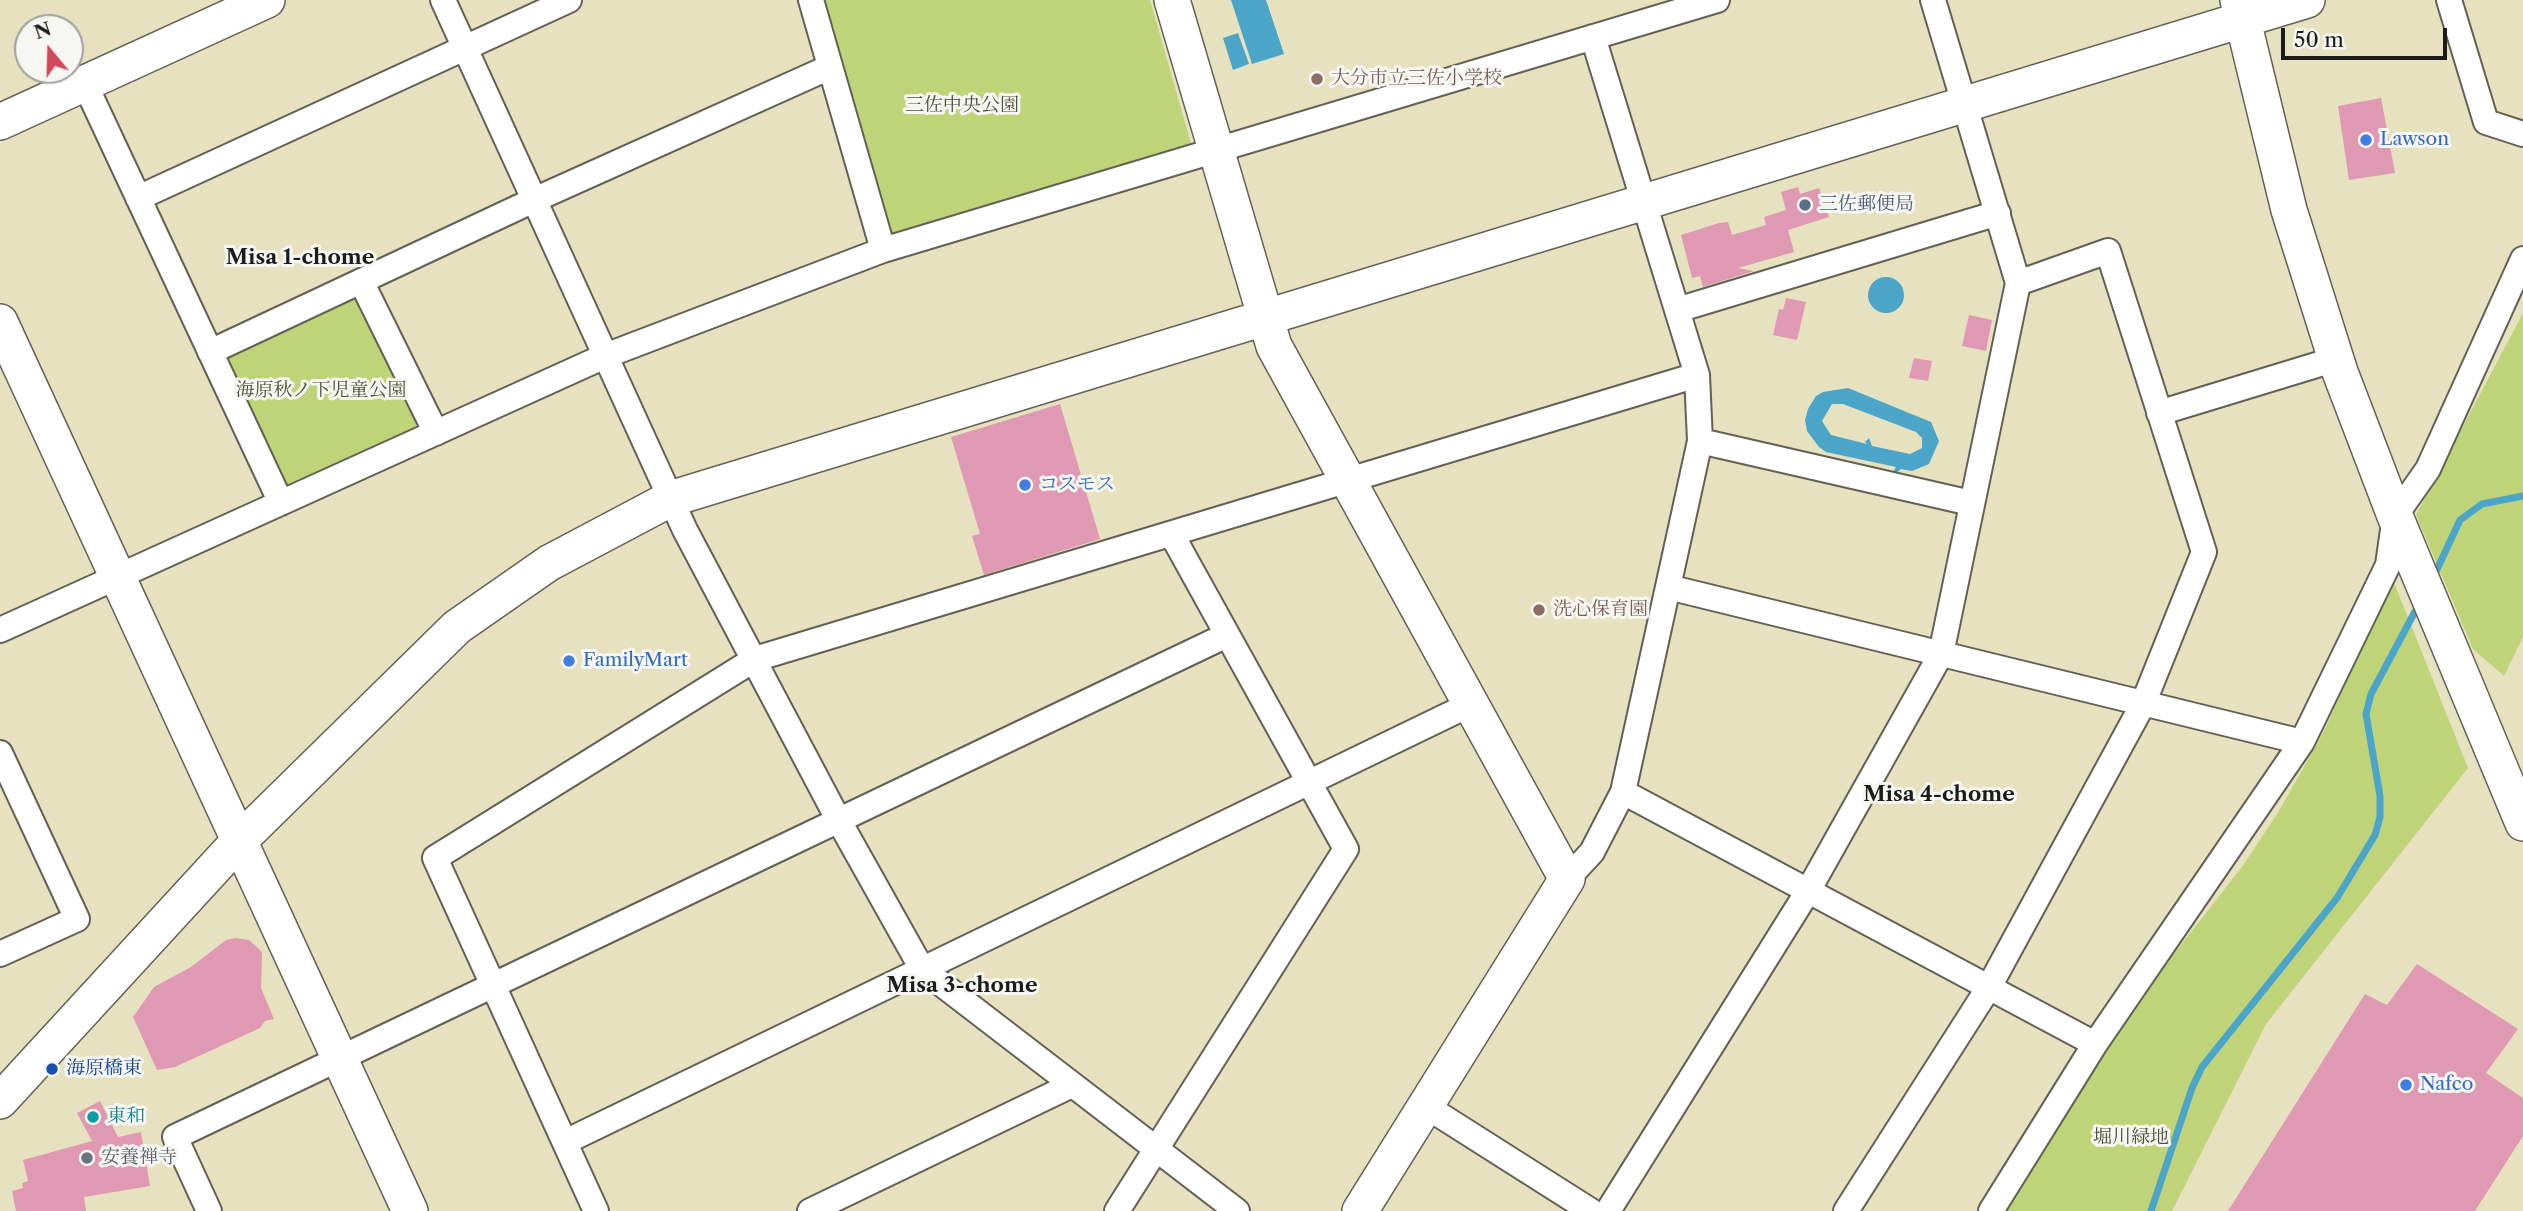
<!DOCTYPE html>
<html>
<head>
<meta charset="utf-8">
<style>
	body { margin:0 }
	#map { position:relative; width:2523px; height:1211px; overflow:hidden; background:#e6e1be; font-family:"Libre Caslon Text",serif }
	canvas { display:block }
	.north { position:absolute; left:14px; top:14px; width:70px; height:70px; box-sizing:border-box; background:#f6f6f2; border:2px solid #9f9f9c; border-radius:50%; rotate:341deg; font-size:19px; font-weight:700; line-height:28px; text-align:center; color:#1c1c1c }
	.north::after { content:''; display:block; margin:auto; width:24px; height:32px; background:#d1495b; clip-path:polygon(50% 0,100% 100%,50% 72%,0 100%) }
	.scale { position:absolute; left:2281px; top:28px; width:166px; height:32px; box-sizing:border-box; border:4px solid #1c1c1c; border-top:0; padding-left:9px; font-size:21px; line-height:24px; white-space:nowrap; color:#1c1c1c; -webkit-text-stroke:5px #f6f6f2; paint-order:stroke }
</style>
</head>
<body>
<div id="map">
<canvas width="2523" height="1211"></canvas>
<div class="north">N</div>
<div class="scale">50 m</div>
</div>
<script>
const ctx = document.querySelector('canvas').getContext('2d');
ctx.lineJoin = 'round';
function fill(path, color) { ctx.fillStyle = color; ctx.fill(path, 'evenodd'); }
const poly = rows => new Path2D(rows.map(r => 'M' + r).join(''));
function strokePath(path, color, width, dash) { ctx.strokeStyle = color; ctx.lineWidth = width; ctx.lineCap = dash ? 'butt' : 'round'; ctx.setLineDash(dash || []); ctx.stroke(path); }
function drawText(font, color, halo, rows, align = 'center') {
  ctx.font = font + ' "Libre Caslon Text","Noto Serif JP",serif'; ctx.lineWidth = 6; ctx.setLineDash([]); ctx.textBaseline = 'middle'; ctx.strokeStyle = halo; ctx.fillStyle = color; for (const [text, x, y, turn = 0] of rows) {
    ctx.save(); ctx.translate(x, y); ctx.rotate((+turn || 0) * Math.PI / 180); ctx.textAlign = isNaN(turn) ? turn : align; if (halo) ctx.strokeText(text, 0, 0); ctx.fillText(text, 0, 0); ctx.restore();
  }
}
fill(poly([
	[821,0,1150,0,1192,147,897,236,888,230],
	[352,294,363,300,417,420,415,430,291,488,280,482,224,360,229,351],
	[2523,313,2523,637,2504,676,2473,649,2416,515],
	[2393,580,2468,768,2266,1024,2172,1211,1998,1211,2173,955,2242,867,2279,811,2323,733]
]), '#bfd478');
fill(poly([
	[1231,0,1266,0,1284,54,1252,64],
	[1238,33,1249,64,1233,70,1223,38],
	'1868 295a18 18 0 1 1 36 0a18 18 0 1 1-36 0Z',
	[1848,388,1931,422,1939,441,1929,464,1912,471,1901,469,1895,474,1892,474,1896,467,1826,452,1819,447,1807,431,1805,420,1808,409,1816,396,1823,392],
	[1832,404,1843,404,1916,432,1922,438,1922,448,1910,454,1872,446,1869,438,1865,442,1867,444,1831,435,1822,421]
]), '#4ba5c9');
strokePath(poly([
	[2433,578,2460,520,2482,504,2523,496],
	[2151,1211,2192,1088,2202,1067,2337,898,2375,835,2380,817,2380,796,2366,714,2371,694,2419,604]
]), '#4ba5c9', 7);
fill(poly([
	[2381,98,2395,173,2349,180,2338,106],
	[1798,187,1800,194,1819,188,1829,217,1788,230,1794,252,1738,268,1754,271,1703,287,1700,276,1692,278,1681,235,1719,223,1728,222,1732,235,1766,225,1764,217,1786,210,1781,192],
	[1786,298,1806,302,1797,340,1773,335,1779,309,1783,310],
	[1969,315,1992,320,1986,351,1962,346],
	[1914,358,1932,361,1928,381,1909,378],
	[1060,404,1100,539,984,575,972,536,980,534,951,437],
	[235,938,249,940,262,952,261,988,274,1019,265,1021,260,1028,175,1067,157,1070,133,1017,154,987,191,967,226,940],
	[2417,964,2518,1029,2486,1073,2523,1098,2523,1136,2475,1211,2228,1211,2365,994,2387,1005],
	[100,1101,118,1137,141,1132,150,1186,84,1197,86,1211,16,1211,12,1191,23,1188,22,1183,28,1181,23,1160,92,1141,77,1113]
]), '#e099b2');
const street = poly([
	[443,0,685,530,839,821,922,969,1237,1211],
	[811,0,883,250],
	[2449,0,2486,122,2523,134],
	[85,84,281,503],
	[138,198,569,0],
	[361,281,436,433],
	[1677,310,1998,213],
	[210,352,534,200,830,67],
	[2159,413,2336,359],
	[1700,441,1971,503],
	[1668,587,2302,742],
	[0,630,605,356,883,250,1717,0],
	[0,753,77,919,0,954],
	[1623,792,2095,1044],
	[1567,879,1592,852,1623,792,1700,441,1697,375,1593,37],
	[1424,1105,1591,1211],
	[565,1142,1471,704],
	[209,1211,175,1137,1227,635],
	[596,1211,435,858,755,659,1697,375],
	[810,1211,1072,1085],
	[1117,1211,1346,849,1172,535],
	[1608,1211,1808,891,1941,654,2018,283],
	[1846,1211,1989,987,2143,704,2204,552,2108,251,2018,283,1933,0],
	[1991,1211,2095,1044,2302,742,2388,565,2395,516,2428,469,2523,259]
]);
const secondary = poly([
	[1172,0,1274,346,1567,879,1360,1211],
	[2238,0,2289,210,2340,372,2395,516,2523,823],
	[0,122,267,0],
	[0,322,410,1211],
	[0,1101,239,841,457,627,549,563,670,499,2307,0]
]);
strokePath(street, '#636155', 28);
strokePath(secondary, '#636155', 38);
strokePath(street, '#fff', 24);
strokePath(secondary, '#fff', 35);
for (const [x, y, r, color] of [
	[1317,79,7,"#8d6e63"],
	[2366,140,7,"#3f7fe0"],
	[1805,205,7,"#5c6f8a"],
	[1025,485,7,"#3f7fe0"],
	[1539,610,7,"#8d6e63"],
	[569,661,7,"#3f7fe0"],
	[52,1069,7,"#1a4fb4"],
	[2406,1085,7,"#3f7fe0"],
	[93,1117,7,"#0f9aa8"],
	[87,1158,7,"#6b7280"]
]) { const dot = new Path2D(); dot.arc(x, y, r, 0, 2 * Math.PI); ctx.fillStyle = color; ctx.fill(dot); strokePath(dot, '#f6f6f2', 2.5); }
drawText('19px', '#785e54', '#f6f6f2', [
	["大分市立三佐小学校",1331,79],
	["洗心保育園",1553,610]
], 'left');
drawText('19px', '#4d5338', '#f6f6f2', [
	["三佐中央公園",962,106],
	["海原秋ノ下児童公園",321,391],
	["堀川緑地",2131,1138]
]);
drawText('19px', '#366cbe', '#f6f6f2', [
	["Lawson",2380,140],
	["コスモス",1039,485],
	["FamilyMart",583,661],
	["Nafco",2420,1085]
], 'left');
drawText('19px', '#4e5e75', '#f6f6f2', [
	["三佐郵便局",1819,205]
], 'left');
drawText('19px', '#164399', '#f6f6f2', [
	["海原橋東",66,1069]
], 'left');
drawText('19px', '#0d838f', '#f6f6f2', [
	["東和",107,1117]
], 'left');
drawText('19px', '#5b616d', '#f6f6f2', [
	["安養禅寺",101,1158]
], 'left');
drawText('bold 21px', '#1c1c1c', '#f6f6f2', [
	["Misa 1-chome",300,258],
	["Misa 4-chome",1939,795],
	["Misa 3-chome",962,986]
]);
</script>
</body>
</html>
